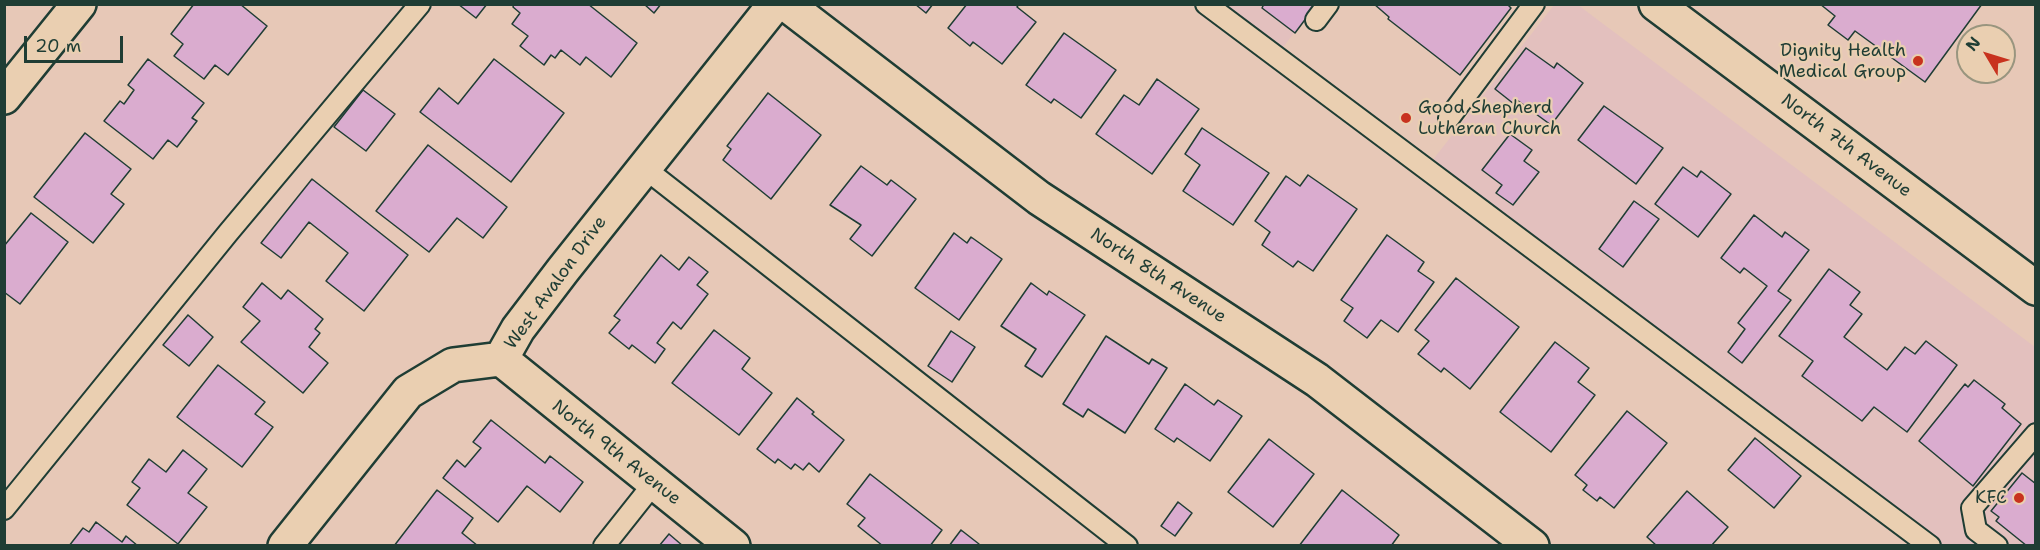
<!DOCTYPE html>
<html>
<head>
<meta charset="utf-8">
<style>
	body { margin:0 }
	#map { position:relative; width:2040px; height:550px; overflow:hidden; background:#e7c8b7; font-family:"Shantell Sans",sans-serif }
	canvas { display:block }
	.frame { position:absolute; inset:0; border:6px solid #1f3d34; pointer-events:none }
	.north { position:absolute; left:1956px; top:24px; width:60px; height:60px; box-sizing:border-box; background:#eacfb1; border:2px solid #99957f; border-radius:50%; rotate:308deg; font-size:16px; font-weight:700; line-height:24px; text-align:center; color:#1f3d34 }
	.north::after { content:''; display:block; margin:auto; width:21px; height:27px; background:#c8321e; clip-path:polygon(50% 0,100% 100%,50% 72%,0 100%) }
	.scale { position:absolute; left:24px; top:36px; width:99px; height:27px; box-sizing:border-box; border:3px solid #1f3d34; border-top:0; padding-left:8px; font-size:18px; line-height:21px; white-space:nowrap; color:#1f3d34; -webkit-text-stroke:4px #eacfb1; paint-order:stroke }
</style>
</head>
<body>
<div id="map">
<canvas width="2040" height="550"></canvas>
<div class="frame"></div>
<div class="north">N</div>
<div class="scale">20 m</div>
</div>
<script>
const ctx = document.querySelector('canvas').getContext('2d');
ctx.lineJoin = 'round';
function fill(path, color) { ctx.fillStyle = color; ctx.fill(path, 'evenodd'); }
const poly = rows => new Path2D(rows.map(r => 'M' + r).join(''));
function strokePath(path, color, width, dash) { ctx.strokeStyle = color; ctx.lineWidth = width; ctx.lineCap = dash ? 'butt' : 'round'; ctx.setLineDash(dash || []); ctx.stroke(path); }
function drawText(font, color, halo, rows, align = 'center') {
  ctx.font = font + ' "Shantell Sans",sans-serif'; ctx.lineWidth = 4.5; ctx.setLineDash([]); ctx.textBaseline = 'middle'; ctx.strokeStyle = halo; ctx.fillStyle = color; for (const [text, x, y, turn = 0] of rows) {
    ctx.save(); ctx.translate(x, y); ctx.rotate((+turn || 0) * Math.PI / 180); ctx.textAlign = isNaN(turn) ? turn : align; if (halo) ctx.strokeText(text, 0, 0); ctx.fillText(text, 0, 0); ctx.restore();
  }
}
fill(poly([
	[1196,5,1315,5,1272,62],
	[1554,5,1578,5,2035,347,2035,545,1922,545,1421,175]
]), '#e3c0be');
const building = poly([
	[194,4,240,4,267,26,228,75,215,65,204,79,174,56,183,44,171,34,194,4],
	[458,4,487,4,476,18,458,4],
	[514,4,588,4,637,43,611,77,586,57,580,65,561,50,555,58,551,55,544,65,520,46,528,36,512,24,520,13,513,7,514,4],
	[644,4,661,4,654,13,644,4],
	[915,4,933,4,926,13,915,4],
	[967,4,1019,4,1017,7,1036,22,1002,64,973,42,970,46,948,28,967,4],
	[1264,4,1316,5,1295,33,1262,8,1264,4],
	[1374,4,1507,4,1511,8,1460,75,1388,19,1389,17,1374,4],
	[1820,4,1982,4,1925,82,1855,31,1848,40,1828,25,1835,16,1820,4],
	[1064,33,1116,70,1081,118,1054,99,1051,103,1026,85,1064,33],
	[1526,48,1554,68,1557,63,1583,83,1551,125,1517,100,1514,104,1495,89,1526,48],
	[148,59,204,103,192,118,197,121,177,147,168,140,153,159,104,121,120,101,124,104,134,90,128,85,148,59],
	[494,59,564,113,511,182,420,112,439,88,458,104,494,59],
	[1157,79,1199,109,1152,174,1096,134,1124,95,1139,105,1157,79],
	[363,90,395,114,366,151,334,127,363,90],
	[768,93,821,135,771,199,723,160,731,149,727,146,768,93],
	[1604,106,1663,148,1636,184,1578,140,1604,106],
	[1202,128,1269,173,1233,225,1183,191,1200,165,1185,154,1202,128],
	[85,133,131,169,111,194,124,204,93,243,34,197,85,133],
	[1510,134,1532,150,1524,161,1539,172,1513,205,1496,193,1502,185,1482,170,1510,134],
	[428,145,507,207,483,238,457,218,429,252,376,211,428,145],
	[861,166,887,185,891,180,916,199,872,256,850,239,861,225,830,205,861,166],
	[1683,167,1697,177,1701,171,1731,194,1698,237,1655,204,1683,167],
	[1308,175,1357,209,1313,271,1298,261,1293,267,1262,245,1270,232,1255,221,1286,176,1300,186,1308,175],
	[312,179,408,255,364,311,326,281,348,253,309,222,281,258,261,243,312,179],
	[1634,201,1659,219,1623,267,1599,249,1634,201],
	[31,213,68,242,20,304,4,292,4,246,31,213],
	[1754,215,1782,237,1785,232,1809,250,1778,291,1791,300,1742,363,1728,352,1745,329,1738,323,1767,286,1744,268,1740,273,1721,258,1754,215],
	[954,233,967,243,971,237,1002,259,959,320,915,288,954,233],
	[1387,235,1424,262,1418,271,1434,282,1398,332,1381,320,1367,338,1344,321,1353,308,1341,300,1387,235],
	[661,255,679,270,689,257,708,272,697,285,708,294,681,329,673,322,657,343,665,349,655,363,632,345,629,349,609,333,620,320,614,316,661,255],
	[1829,269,1860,292,1850,305,1862,314,1844,337,1887,370,1905,347,1915,354,1926,341,1957,365,1907,432,1874,407,1862,421,1802,376,1813,361,1779,336,1829,269],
	[1456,278,1519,327,1470,389,1444,368,1441,372,1418,354,1429,341,1415,330,1456,278],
	[262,283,281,299,288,290,323,319,315,329,320,333,309,347,328,363,303,393,241,342,260,321,243,307,262,283],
	[1031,283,1047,295,1049,291,1085,315,1042,377,1025,366,1036,349,1001,326,1031,283],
	[188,315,213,337,189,366,163,345,188,315],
	[714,330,750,358,742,369,772,393,739,435,672,383,714,330],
	[951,331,975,347,952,382,928,366,951,331],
	[1106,336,1149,364,1152,359,1167,368,1125,433,1088,409,1083,417,1063,404,1106,336],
	[1555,342,1589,368,1578,382,1595,395,1551,452,1500,412,1555,342],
	[218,365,265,402,255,414,273,427,242,467,177,417,218,365],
	[1974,380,2005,404,2002,408,2021,424,1973,486,1919,441,1965,384,1968,387,1974,380],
	[1185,384,1214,405,1218,400,1242,416,1210,461,1177,438,1174,442,1155,429,1185,384],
	[797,398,814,412,812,414,844,440,819,472,809,463,803,470,795,464,791,469,778,459,775,463,757,449,797,398],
	[1627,411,1667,443,1614,508,1600,497,1597,501,1583,490,1587,485,1575,475,1627,411],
	[491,420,545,463,550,456,583,482,560,512,527,486,498,522,443,478,457,460,465,467,481,448,473,442,491,420],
	[1755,438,1801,476,1774,508,1728,470,1755,438],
	[1269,439,1314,474,1273,527,1228,492,1269,439],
	[183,450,207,469,188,493,207,507,178,544,127,505,140,488,132,482,149,459,166,472,183,450],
	[2022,473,2036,484,2036,546,2027,546,1996,521,1999,517,1991,511,2022,473],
	[870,474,942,530,930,546,883,546,858,526,865,518,847,504,870,474],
	[437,490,473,518,462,533,478,546,394,546,437,490],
	[1342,490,1399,535,1391,546,1299,546,1342,490],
	[1687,491,1728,527,1711,546,1657,546,1647,537,1687,491],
	[1178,502,1192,513,1175,536,1161,526,1178,502],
	[96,522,122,542,126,536,138,546,69,546,83,528,89,532,96,522],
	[961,530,979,544,977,546,949,546,961,530],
	[669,534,683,546,659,546,669,534]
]);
fill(building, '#daaccf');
strokePath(building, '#1f3d34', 1.5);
const service = poly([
	[1206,4,1930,546],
	[1316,20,1328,4],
	[1449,118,1534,4],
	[643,167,1127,546],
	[4,509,228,233,420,4],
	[604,546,654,483],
	[1997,546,1976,530,1972,508,2036,434]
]);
const minor = poly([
	[786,4,1039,198,1317,380,1532,546],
	[4,97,79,4],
	[501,359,518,329,563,270,775,4],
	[501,359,733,546],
	[285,546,408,392,453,365,501,359]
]);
const secondary = poly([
	[1656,4,2036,288]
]);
strokePath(service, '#1f3d34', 24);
strokePath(minor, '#1f3d34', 38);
strokePath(secondary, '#1f3d34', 38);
strokePath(service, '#eacfb1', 20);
strokePath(minor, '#eacfb1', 33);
strokePath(secondary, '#eacfb1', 33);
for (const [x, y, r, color] of [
	[1918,61,6,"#c8321e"],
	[1406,118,6,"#c8321e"],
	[2019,498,6,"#c8321e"]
]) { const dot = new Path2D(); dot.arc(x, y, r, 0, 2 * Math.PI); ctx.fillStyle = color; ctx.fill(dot); strokePath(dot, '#eacfb1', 2); }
drawText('18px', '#1f3d34', '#eacfb1', [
	["Dignity Health",1906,51],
	["Medical Group",1906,72],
	["Good Shepherd",1418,108,"left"],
	["Lutheran Church",1418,129,"left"],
	["KFC",2007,498]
], 'right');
drawText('18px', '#1f3d34', '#eacfb1', [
	["North 7th Avenue",1846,146,37],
	["North 8th Avenue",1158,276,33],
	["West Avalon Drive",556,283,-54],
	["North 9th Avenue",616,453,38]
]);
</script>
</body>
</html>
